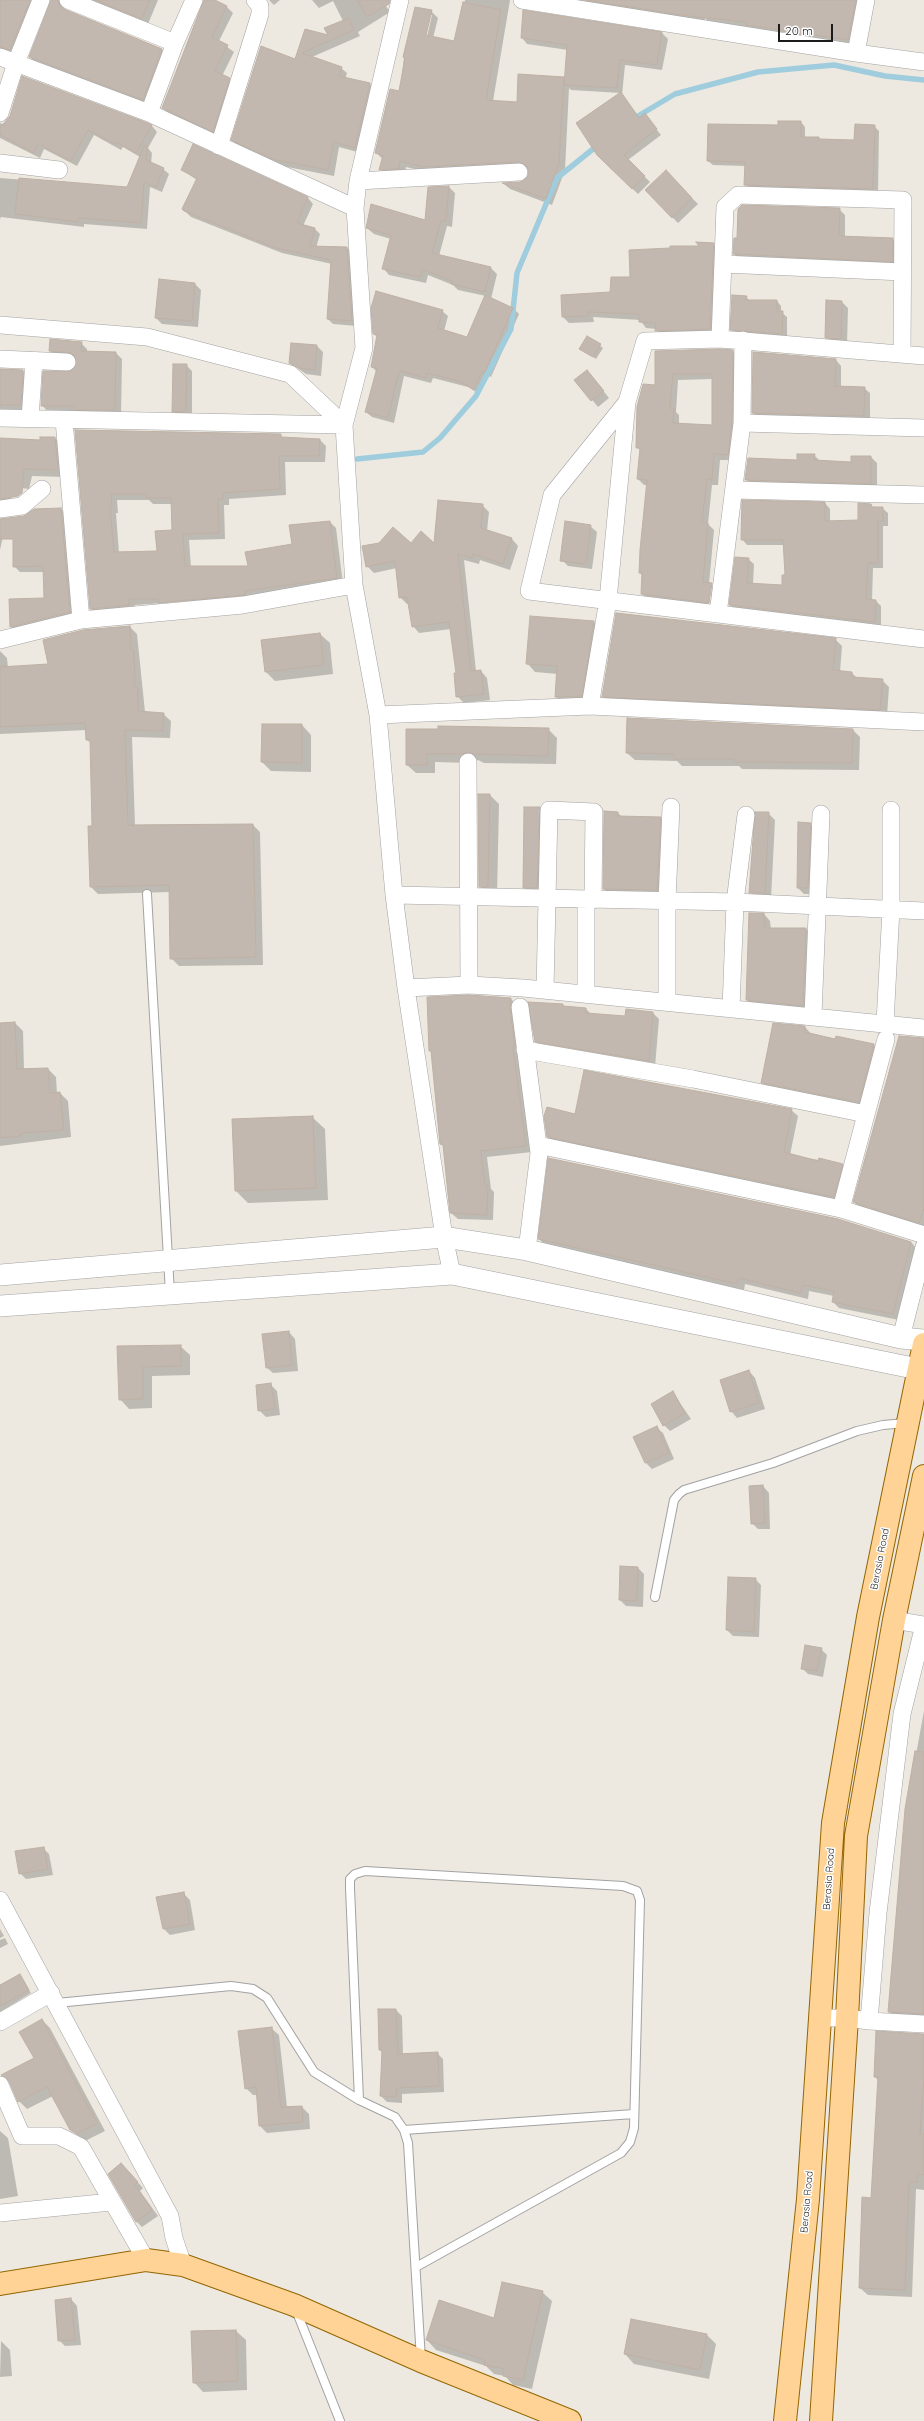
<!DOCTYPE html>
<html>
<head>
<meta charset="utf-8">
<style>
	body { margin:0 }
	#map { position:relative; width:924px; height:2421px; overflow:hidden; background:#ede9e0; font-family:Quicksand,sans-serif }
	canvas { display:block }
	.scale { position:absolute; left:778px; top:24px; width:55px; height:18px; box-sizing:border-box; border:2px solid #1b1b1b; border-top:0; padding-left:5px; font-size:12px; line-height:14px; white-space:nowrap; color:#1b1b1b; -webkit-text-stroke:3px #fff; paint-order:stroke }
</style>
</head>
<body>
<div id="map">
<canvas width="924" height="2421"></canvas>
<div class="scale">20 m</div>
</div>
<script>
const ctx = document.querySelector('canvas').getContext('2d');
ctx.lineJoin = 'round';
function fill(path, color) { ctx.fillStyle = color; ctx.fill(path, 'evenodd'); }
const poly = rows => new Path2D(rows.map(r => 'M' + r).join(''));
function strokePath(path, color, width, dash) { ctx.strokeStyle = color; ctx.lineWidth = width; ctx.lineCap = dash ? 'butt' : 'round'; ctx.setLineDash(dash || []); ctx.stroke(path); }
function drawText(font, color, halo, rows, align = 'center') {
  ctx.font = font + ' Quicksand,sans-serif'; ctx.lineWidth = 3; ctx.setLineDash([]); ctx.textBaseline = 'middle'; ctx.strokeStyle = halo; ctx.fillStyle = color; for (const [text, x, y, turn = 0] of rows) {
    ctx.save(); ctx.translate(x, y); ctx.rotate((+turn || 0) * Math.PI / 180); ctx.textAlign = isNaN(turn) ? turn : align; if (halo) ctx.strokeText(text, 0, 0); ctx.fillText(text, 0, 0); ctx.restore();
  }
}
fill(poly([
	[0,0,40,0,16,55,0,54],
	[51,0,66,0,64,3,65,11,162,50,168,55,149,105,36,63,30,57,51,3],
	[88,0,158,0,148,24],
	[204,0,212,0,227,7,233,13,219,41,234,52,222,76,235,85,219,137,169,114,163,108,204,4],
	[269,0,280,0,274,5],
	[312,0,382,0,390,12,358,32,360,36,312,57,341,68,347,73,345,79,370,84,376,90,361,153,339,147,334,176,282,166,238,146,232,140,295,61,306,31,329,37,343,21,333,1,319,8],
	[465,0,510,0,493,101,518,103,519,75,563,78,566,81,568,50,527,44,522,38,524,11,662,33,668,39,662,70,625,65,622,95,640,118,645,115,661,135,628,160,650,182,638,194,597,155,578,123,621,93,571,90,569,88,565,170,552,205,510,189,504,184,525,181,530,171,529,169,431,173,406,167,405,175,387,176,381,169,383,159,376,153,390,91,400,92,404,57,416,8,431,11,438,18,433,38,455,42],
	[430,15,432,15,426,41,424,40],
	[557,0,866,0,854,46,710,24,705,18,705,23],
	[23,77,152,126,157,132,148,148,152,153,151,164,163,169,169,174,162,192,150,187,147,229,84,224,84,227,1,217,0,219,0,178,128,188,140,157,123,147,121,150,94,135,77,166,44,149,40,158,0,138,0,123,3,124,10,117],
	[801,122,805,127,805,138,855,141,874,126,879,131,878,193,749,189,745,185,746,166,713,165,708,161,779,126],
	[194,146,308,198,313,204,303,226,314,228,320,234,316,248,347,248,353,253,357,326,333,324,328,319,332,264,282,253,191,217,185,211,197,180,182,170],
	[666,172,698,204,678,223,646,190],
	[449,187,455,193,452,227,447,226,439,256,491,268,497,274,491,299,513,308,519,314,491,377,489,376,479,394,468,387,433,378,431,383,404,376,394,423,372,417,366,412,377,372,372,367,378,338,374,334,442,311,448,316,444,331,468,338,486,296,458,290,453,285,428,275,426,283,389,275,383,268,391,239,374,234,367,228,426,221],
	[839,209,845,215,845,237,892,239,898,245,898,267,740,260,734,254],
	[713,244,719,250,716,335,663,336,656,329,646,328,640,320,593,317,594,322,569,323,563,317,611,293,671,249,702,247],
	[195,284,201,290,198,327,162,324,156,318],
	[746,297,750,301,777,301,781,306,781,312,787,317,787,339,736,334,731,329],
	[842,302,848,308,847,345,833,344,826,337],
	[588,337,603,348,596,359,583,351],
	[81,343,87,349,87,352,116,353,122,359,121,416,48,412,42,405,78,363,76,359,57,357,50,351],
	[292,344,317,346,323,352,321,376,306,374,290,363],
	[732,351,738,357,734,460,720,460,718,485,712,485,708,524,714,530,709,584,717,590,710,608,712,588,710,588,708,607,648,600,642,594,643,576,640,573,648,485,644,485,638,479,641,451,637,447,656,386,656,352],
	[713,379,713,426,679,425,679,415,676,412,678,380],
	[836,360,841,366,841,387,864,388,870,393,870,422,759,419,753,413],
	[186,365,192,371,192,418,179,417,173,411],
	[0,369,23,371,29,377,27,411,0,413],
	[593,378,609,398,598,407,576,380],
	[76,431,280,435,283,438,320,440,326,446,325,462,285,462,286,495,229,499,229,505,224,505,225,539,189,540,191,567,249,567,293,545,330,522,336,528,343,584,251,597,135,605,135,612,98,615,91,609],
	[117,500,149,500,153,504,172,504,173,531,158,552,119,553,116,513,118,513],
	[55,438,63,446,65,477,32,476,29,489,13,487,9,506,0,510,0,439,41,441],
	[814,455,820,461,852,463,871,457,877,463,877,489,753,486,747,480],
	[825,503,830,509,830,522,859,521,871,505,874,508,882,508,888,513,888,526,883,526,883,568,873,568,872,600,876,601,881,606,881,627,736,610,730,605,748,559,754,564,753,584,783,586,786,576,785,545,747,545,742,539],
	[482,505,489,512,487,531,512,539,518,546,510,570,480,560,479,564,464,560,476,671,481,671,487,678,490,700,464,703,457,696,457,673,451,629,419,633,413,626,409,604,407,604,400,597,397,568,374,573,367,566,411,544,435,545],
	[61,509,67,515,76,618,16,632,11,627,10,600,45,599,44,572,20,572,14,566],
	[0,522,5,527,0,550],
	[590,526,597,532,592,569,568,566,562,560],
	[594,622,603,631,590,705,565,706,556,697,558,674,535,672,527,663],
	[130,627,137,634,145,712,163,714,171,721,170,738,132,737,135,826,253,825,260,832,263,965,179,966,171,958,170,892,98,894,91,887,93,827,91,743,87,740,87,730,0,734,0,651,7,658,8,668,49,665],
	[320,634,330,643,333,674,275,681,266,672,262,641],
	[835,639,842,646,840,672,852,673,857,678,882,680,889,687,887,716,610,703,603,696],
	[628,719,853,730,860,737,859,770,742,769,739,766,682,766,677,761,635,760,627,753],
	[263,725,302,725,311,735,311,772,271,771,262,762],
	[548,729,557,738,556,764,484,763,478,760,471,763,435,762,435,773,416,773,407,765,407,730],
	[490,795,499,804,497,896,489,896,480,886],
	[539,808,545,815,543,894,530,893,524,887],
	[618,813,622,817,660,818,666,824,663,896,610,895,604,889],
	[768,813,775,820,771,899,757,898,751,892],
	[810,824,816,830,814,894,804,894,798,888],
	[764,914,770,921,771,929,806,929,812,935,809,1012,754,1006,747,1000],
	[469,996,511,999,517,1005,532,1152,487,1157,491,1189,494,1192,493,1220,458,1219,451,1213,444,1146,441,1144,433,1054,430,1050],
	[562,1005,565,1007,586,1009,591,1014,626,1017,653,1013,659,1019,655,1067,542,1047,536,1041],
	[15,1023,23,1031,24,1070,48,1069,56,1077,57,1094,60,1093,68,1101,71,1137,0,1146,0,1061],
	[805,1027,812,1035,836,1040,836,1037,874,1045,882,1054,867,1111,771,1091,762,1082],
	[924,1039,924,1229,861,1209,854,1202],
	[585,1071,791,1110,798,1116,790,1155,842,1164,848,1171,840,1203,554,1143,548,1136,576,1115],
	[312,1117,325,1129,328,1200,248,1203,236,1191],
	[838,1220,911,1242,917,1249,899,1320,839,1308,833,1302,834,1296,809,1291,808,1299,745,1284,744,1290,546,1246,539,1239],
	[289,1332,295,1339,298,1371,273,1373,266,1367],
	[180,1346,190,1355,190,1375,152,1376,152,1408,129,1409,120,1399,118,1347],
	[749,1371,755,1378,765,1409,737,1418,731,1411],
	[271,1385,277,1391,280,1415,266,1417,259,1410],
	[673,1393,691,1419,670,1431,664,1425],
	[656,1427,663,1433,674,1459,652,1469,646,1463,634,1437],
	[763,1486,769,1493,770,1529,758,1529,752,1523],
	[638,1568,644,1574,643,1607,626,1606,620,1600],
	[755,1579,761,1585,759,1637,733,1636,727,1630],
	[821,1649,827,1655,823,1677,808,1674,802,1668],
	[924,1711,924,2021,897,2020,889,2012,906,1809],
	[43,1848,49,1854,53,1875,26,1879,20,1873],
	[183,1893,190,1900,195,1930,170,1935,164,1929],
	[0,1929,4,1936,0,1938],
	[5,1938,8,1944,0,1948,0,1940],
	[20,1975,31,1993,0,2012,0,1988],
	[379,2010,396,2010,402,2016,403,2055,437,2053,443,2059,444,2092,402,2094,402,2103,387,2102,381,2096,383,2053,380,2050],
	[42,2020,50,2028,105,2131,85,2141,71,2130,53,2096,27,2109,19,2101,11,2084,3,2075,36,2058],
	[271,2028,279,2035,287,2107,302,2107,309,2114,310,2129,267,2133,260,2126,258,2095,253,2095,246,2088],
	[924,2035,924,2190,916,2189,912,2297,868,2295,860,2288,872,2199,879,2081,875,2077],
	[0,2131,8,2138,18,2196,0,2199],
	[127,2170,143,2188,140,2191,158,2216,142,2227,136,2221],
	[542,2292,552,2301,532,2389,513,2385,505,2376,494,2374,486,2366,436,2350,427,2340,495,2319],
	[71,2299,77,2306,81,2345,65,2346,59,2340],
	[236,2331,246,2340,247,2390,203,2392,194,2382,192,2332],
	[707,2335,716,2344,709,2379,634,2364,625,2354],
	[1,2341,10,2350,12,2376,0,2377]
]), '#0003');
strokePath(poly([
	[633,119,675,94,758,72,834,65,885,76,924,80],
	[357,459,423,452,440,438,476,396,511,329,517,273,557,178,598,145]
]), '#9fcddd', 5.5);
const building = poly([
	[0,0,30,0,10,50,0,47,0,0],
	[51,0,58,0,60,6,64,9,162,49,143,100,29,57,51,0],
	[95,0,150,0,142,19,95,0],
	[204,0,215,0,227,6,212,37,228,45,215,71,230,78,213,132,162,108,204,0],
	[357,0,390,0,389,4,367,17,357,0],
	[586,0,856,0,848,40,746,25,746,22,688,16,586,0],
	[463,2,501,10,486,100,517,102,518,74,564,77,559,163,546,199,502,183,520,182,528,177,528,167,519,162,424,167,400,161,399,169,379,170,383,155,375,153,390,89,399,91,405,58,403,57,415,7,432,10,426,35,454,41,463,2],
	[523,10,662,32,657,65,620,60,617,88,564,85,567,45,521,38,523,10],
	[349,18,354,30,302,53,342,67,339,76,370,83,355,148,334,142,328,170,275,160,231,140,261,46,295,59,305,29,328,35,324,28,349,18],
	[22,76,145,122,152,125,136,153,116,142,115,144,88,130,71,161,38,144,34,153,0,135,0,128,10,116,22,76],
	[621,92,639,118,645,113,657,129,624,155,645,176,632,189,597,155,576,123,621,92],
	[778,121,801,121,801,137,819,137,819,139,854,140,855,124,875,125,873,189,744,185,745,162,707,161,708,124,778,125,778,121],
	[193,144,308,197,297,223,315,228,310,246,347,247,352,321,327,319,331,260,276,248,184,211,182,209,197,178,181,170,193,144],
	[144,146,147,146,146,160,164,168,156,187,144,182,141,223,79,218,78,222,15,214,19,178,127,187,144,146],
	[666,170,692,198,672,218,645,190,666,170],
	[449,186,446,221,441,221,432,253,491,267,485,292,451,284,452,281,422,269,420,277,382,269,391,235,366,228,371,204,425,220,428,187,449,186],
	[742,205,840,208,839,236,893,238,893,262,733,254,734,238,737,238,738,209,742,205],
	[696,242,714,243,710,329,655,331,656,323,639,322,639,314,588,312,588,316,562,317,561,295,610,292,611,277,630,277,629,250,670,248,670,246,699,246,696,242],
	[159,279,195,283,192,321,155,318,159,279],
	[376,291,443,310,438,328,467,337,485,295,513,308,485,372,483,371,473,389,461,382,427,373,426,378,399,371,388,418,365,412,377,368,371,367,377,335,373,334,371,308,376,291],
	[732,295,747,296,746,300,777,300,777,311,783,311,782,334,730,330,732,295],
	[826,300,842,301,841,339,825,338,826,300],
	[587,336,601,344,593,357,579,349,587,336],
	[50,339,82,342,81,351,116,352,115,410,75,410,75,406,41,406,43,371,71,371,77,363,72,353,49,351,50,339],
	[291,343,317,345,315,370,299,368,289,363,291,343],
	[720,349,733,350,732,420,728,455,714,454,712,480,707,479,702,523,708,523,703,582,712,583,709,603,641,594,642,573,639,573,640,550,647,480,637,479,640,448,636,448,637,407,643,384,655,385,655,351,720,349],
	[673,374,712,374,712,425,673,423,674,409,670,408,673,374],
	[753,352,836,359,835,386,865,387,864,416,752,413,753,352],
	[173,364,187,364,186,412,172,412,173,364],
	[0,369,23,370,21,405,0,405,0,369],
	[587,370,604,391,591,401,574,380,587,370],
	[75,430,281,434,281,437,320,439,319,456,279,456,280,489,223,493,223,499,218,499,219,533,183,534,185,566,248,566,245,552,292,544,289,525,330,521,337,578,245,591,245,595,242,595,158,603,158,599,129,599,129,605,90,609,75,430],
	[111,494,146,494,146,498,171,498,172,530,155,531,157,551,114,552,110,507,112,507,111,494],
	[40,437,55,437,58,470,24,469,22,493,18,496,0,499,0,438,40,440,40,437],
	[797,454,815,454,814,460,851,462,851,456,871,456,871,484,745,480,748,458,797,460,797,454],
	[438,500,483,504,481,528,512,538,503,564,473,554,472,558,458,554,471,671,481,670,484,694,456,697,454,673,456,673,449,622,412,627,407,597,399,598,395,561,366,567,362,546,379,543,393,527,411,543,421,531,434,543,438,500],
	[742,500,825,502,825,521,858,520,858,503,871,504,872,507,883,507,883,521,878,521,878,563,868,563,866,599,876,600,875,622,729,605,735,557,749,558,747,583,782,585,782,575,785,575,783,540,741,540,742,500],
	[61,508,70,612,10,627,9,599,44,598,43,566,13,567,13,539,0,539,0,519,24,516,34,509,61,508],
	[565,521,591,525,586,564,560,561,565,521],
	[616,613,836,638,833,670,852,672,852,677,883,679,880,710,602,697,616,613],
	[530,616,594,621,582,696,555,697,557,666,526,664,530,616],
	[130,626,131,650,134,650,135,687,138,687,138,711,164,713,163,731,125,730,128,825,253,824,256,957,170,959,169,885,90,887,88,826,92,826,90,740,86,740,85,723,0,727,0,667,48,664,43,640,83,630,130,626],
	[320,633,324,665,265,672,261,640,320,633],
	[627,718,853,729,852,763,734,762,734,759,674,759,674,754,626,753,627,718],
	[262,724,302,724,302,763,261,762,262,724],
	[438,726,549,728,548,756,474,754,468,752,462,754,427,754,427,765,406,765,406,729,438,729,438,726],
	[478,794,490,794,488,887,479,887,478,794],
	[524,807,540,807,537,888,523,888,524,807],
	[604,811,618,812,618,816,661,817,657,890,603,889,604,811],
	[755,812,769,812,765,893,749,893,755,812],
	[798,822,811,823,808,888,797,888,798,822],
	[749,913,764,913,765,928,806,928,803,1006,746,1000,749,913],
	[469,995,511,998,510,1008,515,1046,513,1046,526,1146,481,1151,485,1185,488,1185,487,1215,450,1213,443,1145,440,1144,431,1051,429,1051,427,997,469,995],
	[528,1002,563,1004,563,1006,586,1008,586,1013,625,1016,626,1009,653,1012,649,1061,535,1042,528,1002],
	[15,1022,17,1069,48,1068,50,1093,60,1092,64,1130,21,1133,21,1136,0,1138,0,1023,15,1022],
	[773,1023,805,1026,805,1032,835,1039,836,1036,874,1044,859,1102,761,1083,773,1023],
	[899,1036,924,1038,924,1208,919,1223,853,1202,899,1036],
	[584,1070,792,1109,784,1152,818,1161,819,1158,843,1164,834,1197,547,1137,544,1116,547,1107,575,1114,584,1070],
	[313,1116,316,1188,235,1191,232,1119,313,1116],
	[548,1158,838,1219,911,1242,893,1314,832,1302,834,1291,803,1285,801,1293,739,1278,737,1284,538,1239,548,1158],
	[289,1331,292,1365,266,1368,262,1334,289,1331],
	[181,1345,181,1366,143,1367,143,1399,119,1400,117,1346,181,1345],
	[749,1370,759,1403,730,1412,720,1380,749,1370],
	[271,1383,275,1409,258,1411,256,1385,271,1383],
	[673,1391,685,1413,663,1426,651,1404,673,1391],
	[657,1426,669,1453,645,1463,633,1437,657,1426],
	[763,1485,765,1523,751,1524,749,1486,763,1485],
	[620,1566,638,1567,637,1601,619,1600,620,1566],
	[728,1577,756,1578,754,1632,726,1630,728,1577],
	[805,1645,822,1648,817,1671,801,1669,805,1645],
	[915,1751,924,1752,924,2014,888,2012,905,1809,915,1751],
	[44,1847,48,1869,19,1874,15,1851,44,1847],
	[184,1892,190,1924,163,1929,156,1897,184,1892],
	[20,1974,29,1990,0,2006,0,1985,20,1974],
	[378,2009,396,2009,398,2054,438,2052,439,2086,397,2088,396,2097,380,2096,382,2050,379,2050,378,2009],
	[42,2019,97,2123,77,2134,70,2130,47,2087,18,2102,9,2081,1,2075,34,2058,19,2032,42,2019],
	[272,2027,281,2107,302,2106,303,2122,259,2126,256,2087,245,2089,238,2031,272,2027],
	[876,2031,924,2034,924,2079,920,2134,924,2134,924,2175,917,2174,917,2182,909,2182,905,2290,859,2288,862,2197,871,2198,878,2077,874,2077,876,2031],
	[121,2163,138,2182,135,2185,152,2210,136,2222,108,2174,121,2163],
	[502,2282,543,2291,523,2380,503,2376,504,2369,484,2365,485,2360,426,2340,439,2300,494,2318,502,2282],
	[71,2298,75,2340,58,2341,55,2300,71,2298],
	[631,2319,707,2334,700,2370,624,2354,631,2319],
	[236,2330,238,2381,193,2383,191,2331,236,2330]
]);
fill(building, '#c2b8b0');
strokePath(building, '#bfb0a3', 1);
const service = poly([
	[147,894,170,1293],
	[655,1597,674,1500,679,1494,684,1490,773,1463,857,1431,883,1425,906,1423],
	[57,2003,231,1986,253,1989,267,1998,314,2072,359,2100,395,2117,404,2130,408,2143,421,2360],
	[359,2100,350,1888,350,1879,355,1874,365,1871,623,1886,637,1891,640,1900,634,2128,630,2142,621,2153,416,2267],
	[404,2130,634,2114],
	[296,2310,340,2421]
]);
const minor = poly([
	[68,0,175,43],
	[400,0,358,181,355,208,364,348,344,425,354,585,378,715,394,895,406,988,444,1237,452,1274],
	[522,0,856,53,924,62],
	[856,53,866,0],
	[0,57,149,113,355,208],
	[0,113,16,63,41,0],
	[149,113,175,43,194,0],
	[219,146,260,14,260,6,255,0],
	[0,163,59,170],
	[358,181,519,172],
	[723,264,903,272],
	[0,325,147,337,290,374,344,425],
	[720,339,725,207,738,195,903,200,902,353],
	[0,359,67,362],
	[627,402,552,495,529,591,924,639],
	[0,418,344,425],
	[30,419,34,360],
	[64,420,81,620],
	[742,423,924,428],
	[735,490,924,495],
	[0,509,22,506,42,489],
	[718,614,742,423,743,340],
	[0,640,81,620,243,605,354,585],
	[590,706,608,600,627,402,645,341,720,339,924,356],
	[378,715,590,706,924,722],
	[468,762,469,985],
	[394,895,735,902,924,911],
	[586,900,586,994],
	[406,988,469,985,523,988,924,1028],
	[545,990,549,810,594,812,593,900],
	[667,1002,667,901,671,807],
	[520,1007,539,1153,527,1250],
	[731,1009,735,902,746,815],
	[813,1016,821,814],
	[885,1023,891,909,891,810],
	[525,1050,693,1079,866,1114],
	[538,1145,841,1209,924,1235],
	[841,1209,886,1039],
	[901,1338,924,1247],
	[0,1900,170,2216,174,2238,183,2265],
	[819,2018,847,2018,869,2021,924,2024],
	[869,2021,878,1913,902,1714,924,1625,894,1620],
	[0,2022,51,1993],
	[0,2085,22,2136,59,2136,81,2147,146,2260],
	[0,2213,111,2202]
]);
const tertiary = poly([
	[0,1275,444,1237,527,1250,901,1338,924,1340],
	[0,1306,452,1274,918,1369]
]);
const primary = poly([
	[0,2284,146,2260,183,2265,294,2305,421,2361,570,2421],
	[785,2421,808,2199,833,1823,868,1617,924,1344],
	[821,2421,847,2018,856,1836,894,1620,924,1476]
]);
strokePath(service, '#a2a2a2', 10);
strokePath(minor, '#a2a2a2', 18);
strokePath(tertiary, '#a2a2a2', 22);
strokePath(primary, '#936500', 24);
strokePath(service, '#fff', 8);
strokePath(minor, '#fff', 17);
strokePath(tertiary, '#fff', 21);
strokePath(primary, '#fed395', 22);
drawText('10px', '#1b1b1b', '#fff', [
	["Berasia Road",880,1559,-79],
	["Berasia Road",829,1879,-86],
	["Berasia Road",807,2202,-85]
]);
</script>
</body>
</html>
